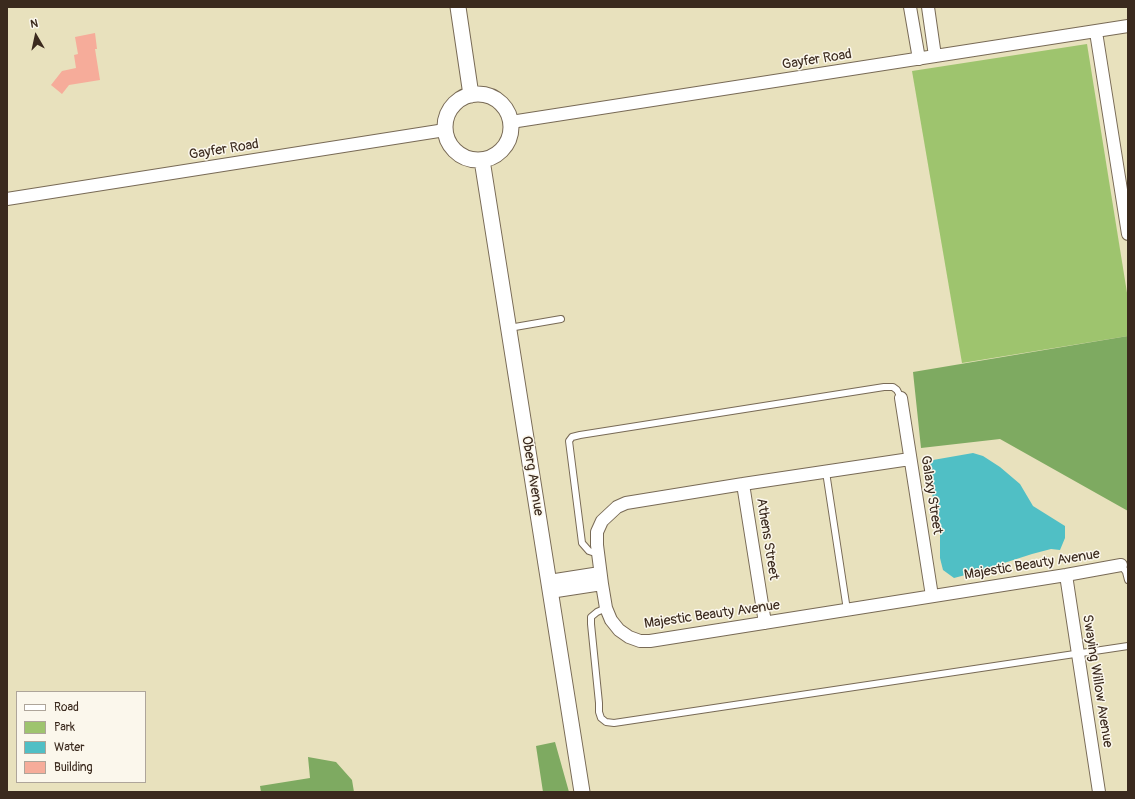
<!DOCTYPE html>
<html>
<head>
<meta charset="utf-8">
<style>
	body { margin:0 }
	#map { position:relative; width:1135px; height:799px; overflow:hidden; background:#e8e1bd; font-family:Pangolin,sans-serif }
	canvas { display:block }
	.frame { position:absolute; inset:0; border:8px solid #3b2a1e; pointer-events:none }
	.legend { position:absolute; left:16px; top:691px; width:130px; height:92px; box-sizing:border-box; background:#fbf7ec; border:1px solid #aea59a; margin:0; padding:5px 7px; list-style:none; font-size:12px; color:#3b2a1e }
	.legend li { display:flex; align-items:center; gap:8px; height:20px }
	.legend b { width:20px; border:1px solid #aea59a }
	.north { position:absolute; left:16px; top:16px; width:40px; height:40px; -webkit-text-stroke:3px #fbf7ec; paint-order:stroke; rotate:351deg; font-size:11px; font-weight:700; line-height:16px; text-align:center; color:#3b2a1e }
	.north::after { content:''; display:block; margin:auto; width:14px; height:18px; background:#3b2a1e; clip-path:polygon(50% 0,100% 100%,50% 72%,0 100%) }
</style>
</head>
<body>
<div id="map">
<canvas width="1135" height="799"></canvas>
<div class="frame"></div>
<ul class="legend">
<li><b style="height:5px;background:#fff"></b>Road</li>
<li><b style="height:11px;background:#9ec46e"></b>Park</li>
<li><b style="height:11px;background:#50bfc5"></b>Water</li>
<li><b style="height:11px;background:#f6ac9a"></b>Building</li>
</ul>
<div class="north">N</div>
</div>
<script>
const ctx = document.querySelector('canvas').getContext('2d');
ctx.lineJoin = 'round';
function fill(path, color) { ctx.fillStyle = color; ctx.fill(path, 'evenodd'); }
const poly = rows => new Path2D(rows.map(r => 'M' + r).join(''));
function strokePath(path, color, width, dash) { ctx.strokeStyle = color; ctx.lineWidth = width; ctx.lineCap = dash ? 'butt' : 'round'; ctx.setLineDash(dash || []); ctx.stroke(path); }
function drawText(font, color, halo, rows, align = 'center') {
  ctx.font = font + ' Pangolin,sans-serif'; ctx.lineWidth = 3; ctx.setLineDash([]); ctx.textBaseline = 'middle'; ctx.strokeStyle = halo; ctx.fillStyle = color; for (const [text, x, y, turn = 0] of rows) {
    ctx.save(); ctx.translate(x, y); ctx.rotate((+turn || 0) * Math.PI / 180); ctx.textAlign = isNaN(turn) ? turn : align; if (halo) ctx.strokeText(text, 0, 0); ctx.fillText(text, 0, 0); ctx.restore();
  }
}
fill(poly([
	[1087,44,1128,299,1128,336,962,363,912,71]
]), '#9ec46e');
fill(poly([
	[1128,336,1128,511,1000,439,921,448,913,372],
	[555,742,569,792,543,792,536,746],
	[308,757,336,762,352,780,354,792,261,792,260,786,310,778]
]), '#7eaa61');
fill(poly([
	[973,453,983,456,1000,467,1020,484,1033,506,1065,526,1065,538,1060,550,1051,549,1032,554,973,573,954,578,943,570,940,558,940,526,935,509,927,467,933,460]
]), '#50bfc5');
fill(poly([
	[95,33,97,49,95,49,100,80,69,85,62,94,51,85,62,71,76,68,74,55,78,54,75,37]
]), '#f6ac9a');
const service = poly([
	[509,328,561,319],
	[826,472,847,610],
	[598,554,589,551,582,543,569,441,572,437,580,435,884,387,893,387,897,390,901,398],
	[1121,565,1126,572,1128,580],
	[606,608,597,612,591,617,591,624,599,703,599,712,601,718,606,722,614,723,1128,646]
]);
const minor = poly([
	[910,7,919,59],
	[928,7,935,56],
	[1096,32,1128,234],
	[511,122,1128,26],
	[7,199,445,130],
	[901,398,932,596],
	[910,459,743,484,626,503,617,507,602,521,597,532,597,545,602,584,606,608,611,620,619,630,629,637,640,641,650,641,1066,575,1121,565],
	[743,484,765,623],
	[1066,575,1099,792],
	[549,581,600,573],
	[550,592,602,584]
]);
const tertiary = poly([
	[458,7,471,95],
	'445 127a33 33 0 1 1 66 0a33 33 0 1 1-66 0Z',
	[482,160,582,792]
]);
strokePath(service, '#786a56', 8);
strokePath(minor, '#786a56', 14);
strokePath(tertiary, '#786a56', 17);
strokePath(service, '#fff', 6);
strokePath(minor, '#fff', 12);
strokePath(tertiary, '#fff', 15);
drawText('14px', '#3b2a1e', '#fbf7ec', [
	["Gayfer Road",817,60,-9],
	["Gayfer Road",224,150,-9],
	["Oberg Avenue",532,476,81],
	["Galaxy Street",931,495,81],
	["Athens Street",767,539,81],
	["Majestic Beauty Avenue",1032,565,-9],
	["Majestic Beauty Avenue",712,615,-8],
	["Swaying Willow Avenue",1097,681,81]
]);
</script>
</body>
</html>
